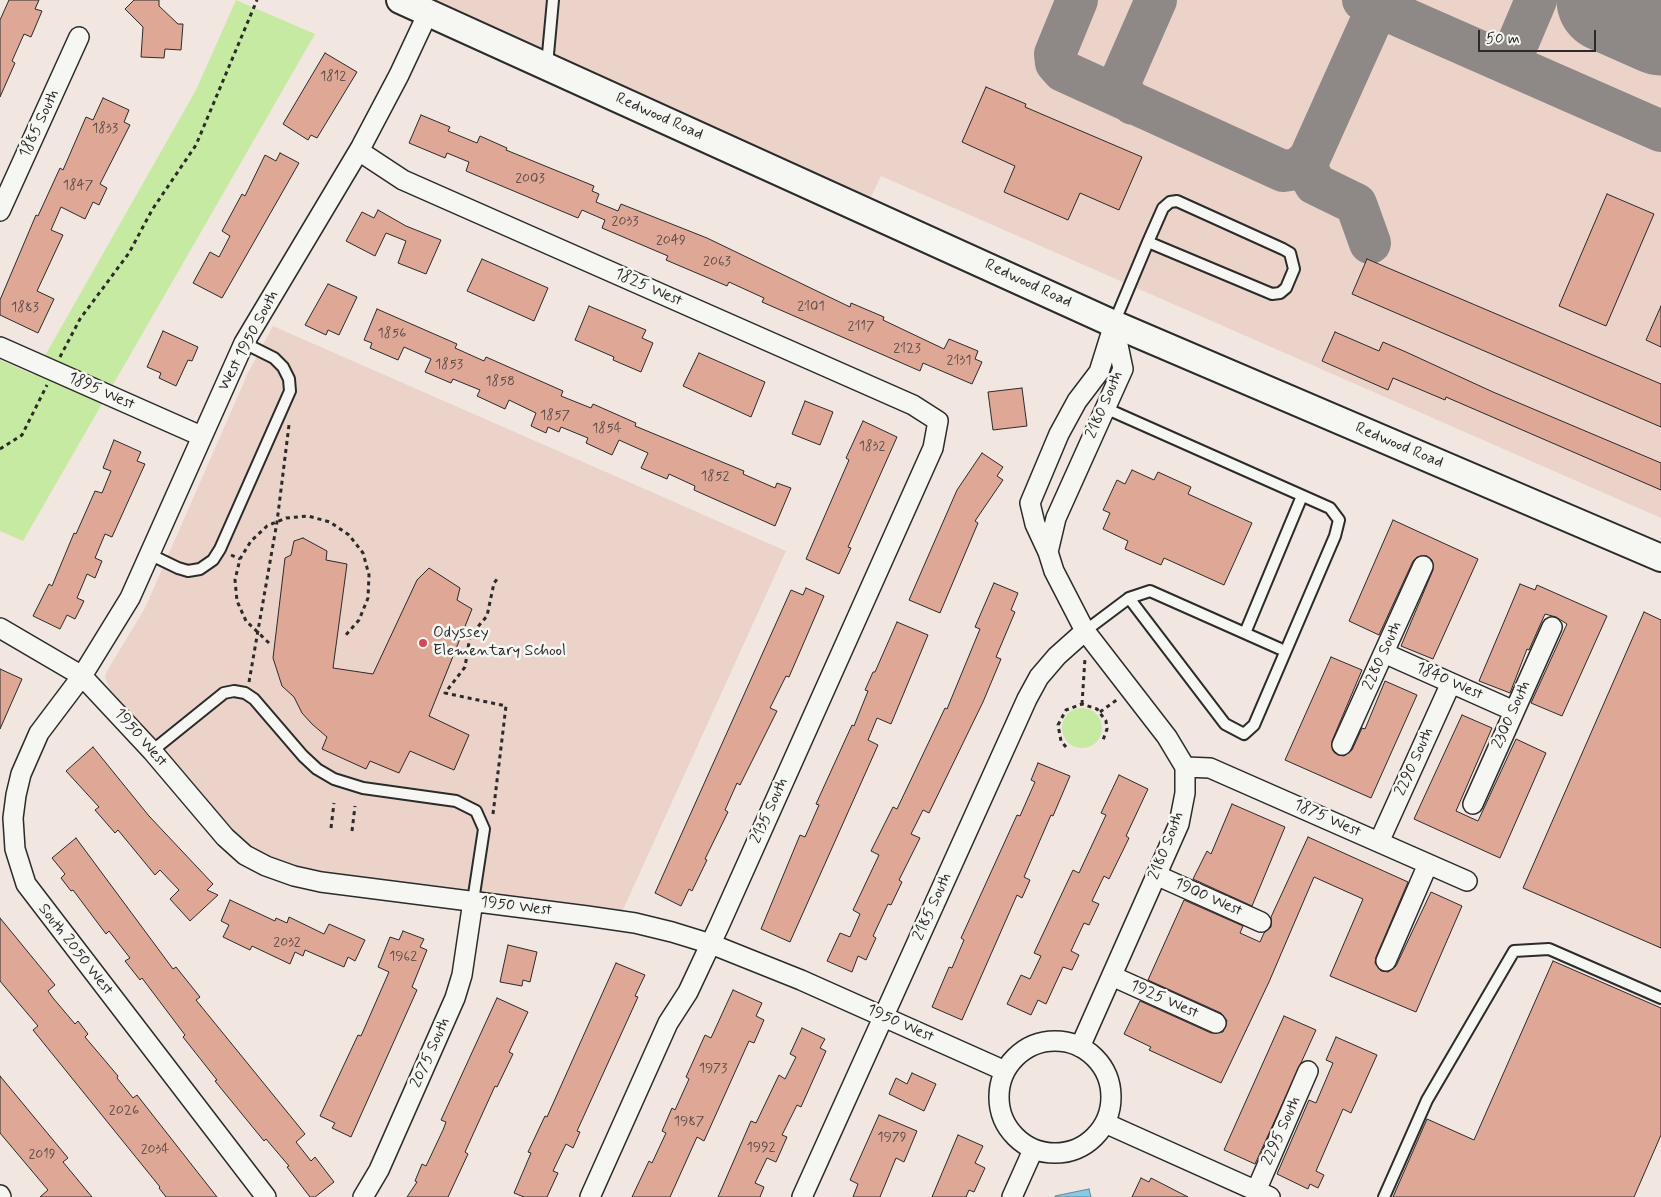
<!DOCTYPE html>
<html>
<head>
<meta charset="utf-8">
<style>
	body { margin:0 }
	#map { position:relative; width:1661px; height:1197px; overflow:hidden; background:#f1e6e0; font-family:Mynerve,sans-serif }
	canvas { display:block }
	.scale { position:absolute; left:1478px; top:30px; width:118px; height:22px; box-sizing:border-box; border:2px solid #2b2b2b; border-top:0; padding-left:6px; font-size:15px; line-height:18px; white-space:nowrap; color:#2b2b2b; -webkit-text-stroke:4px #f6f6f2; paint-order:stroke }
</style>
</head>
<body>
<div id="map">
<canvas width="1661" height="1197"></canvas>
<div class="scale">50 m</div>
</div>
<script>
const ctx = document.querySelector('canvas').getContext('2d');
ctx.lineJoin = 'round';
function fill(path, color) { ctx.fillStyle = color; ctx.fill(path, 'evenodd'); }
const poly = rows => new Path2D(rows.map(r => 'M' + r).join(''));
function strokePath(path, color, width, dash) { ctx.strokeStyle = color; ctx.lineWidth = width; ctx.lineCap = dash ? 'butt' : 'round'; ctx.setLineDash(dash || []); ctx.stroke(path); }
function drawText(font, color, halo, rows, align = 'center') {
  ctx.font = font + ' Mynerve,sans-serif'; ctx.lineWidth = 5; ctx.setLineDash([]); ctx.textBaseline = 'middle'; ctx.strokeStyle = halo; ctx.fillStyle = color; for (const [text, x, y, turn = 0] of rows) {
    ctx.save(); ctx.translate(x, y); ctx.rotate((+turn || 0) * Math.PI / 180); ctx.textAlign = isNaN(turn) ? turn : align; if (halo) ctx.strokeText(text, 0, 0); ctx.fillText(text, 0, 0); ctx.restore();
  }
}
fill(poly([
	[425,0,1661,0,1661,518,881,176,870,199],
	[273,326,786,551,622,912,310,870,284,864,253,848,237,835,109,688,105,677,107,671,145,608,248,373]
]), '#ebd3ca');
fill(poly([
	[236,0,315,34,23,541,0,531,0,360,34,375,196,90],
	'1062 728a20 20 0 1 1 40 0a20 20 0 1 1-40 0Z'
]), '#c7eaa3');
const water = poly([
	[1089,1189,1091,1197,1055,1197,1055,1196,1089,1189]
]);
fill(water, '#86c9e7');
strokePath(water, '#628a9c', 1);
strokePath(poly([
	[1077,0,1055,54,1056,63,1063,71,1283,171,1298,169,1307,161],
	[1363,0,1661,131],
	[1520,69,1514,60,1514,52,1536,0],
	[1133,104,1122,92,1121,80,1156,0],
	[1370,243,1356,204,1315,184,1306,166,1373,17,1378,13,1389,11]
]), '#8e8886', 42);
strokePath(poly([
	[1609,0,1661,23]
]), '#8e8886', 105);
const building = poly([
	[9,0,39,0,35,9,42,11,31,37,24,34,12,61,15,63,0,97,0,20,9,0],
	[134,0,159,0,159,6,178,24,183,24,181,50,165,49,164,58,141,57,143,27,125,9,134,0],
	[325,53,357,72,317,138,311,135,308,140,283,124,325,53],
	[986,87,1026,104,1025,107,1142,157,1119,210,1080,193,1068,220,1004,192,1015,166,962,142,986,87],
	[103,98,129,110,124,122,130,125,100,184,107,188,99,205,93,202,85,219,61,207,51,230,63,235,37,291,54,299,38,333,0,315,0,300,36,215,38,216,60,168,63,170,86,117,93,120,103,98],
	[421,115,450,127,448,131,477,143,480,136,507,148,506,150,594,186,592,191,599,194,596,202,618,211,621,204,707,238,850,307,851,303,884,317,883,320,944,349,949,339,978,351,975,359,982,362,972,384,923,363,920,371,762,302,764,298,729,282,727,286,666,260,668,256,602,228,605,220,582,210,578,218,466,171,469,162,447,153,445,158,409,143,421,115],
	[280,153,299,163,222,298,193,283,210,252,219,257,230,236,222,231,242,194,245,196,265,155,276,161,280,153],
	[1607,194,1654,214,1606,326,1559,306,1607,194],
	[378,210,406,226,441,240,426,274,398,263,406,241,386,233,375,256,346,241,362,212,374,218,378,210],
	[482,259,548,288,534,321,467,291,482,259],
	[1367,259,1661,384,1661,427,1352,294,1367,259],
	[328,284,357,297,339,335,328,330,326,335,305,325,328,284],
	[589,306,646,330,642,338,653,343,641,372,613,360,614,357,575,340,589,306],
	[1661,306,1661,347,1646,340,1661,306],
	[377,309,457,344,455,348,484,361,486,357,563,391,561,396,591,408,593,404,636,423,635,426,744,471,743,474,775,488,777,483,791,488,775,526,694,490,695,486,669,474,667,479,641,468,648,453,619,440,612,455,586,443,588,438,561,427,559,432,548,427,546,433,531,426,536,413,509,400,505,409,477,396,480,390,453,379,451,383,425,372,431,359,404,347,398,360,370,348,372,343,364,340,377,309],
	[163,331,198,347,192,361,188,360,176,386,159,378,161,373,147,367,163,331],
	[1335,332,1379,351,1383,342,1406,352,1493,392,1661,463,1661,490,1446,397,1445,400,1393,378,1388,390,1322,361,1335,332],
	[699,353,765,382,751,417,683,386,699,353],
	[1022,388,1027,426,993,430,988,392,1022,388],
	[805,401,833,412,820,445,792,434,805,401],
	[863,421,897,437,848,547,851,548,839,574,806,559,849,460,846,458,863,421],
	[114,440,141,452,137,461,145,464,112,537,105,534,95,558,102,561,95,578,87,574,77,598,84,601,75,619,67,615,60,629,33,616,49,584,52,586,74,533,76,534,95,491,102,493,111,471,103,468,114,440],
	[982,453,1003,467,997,476,1003,480,975,521,978,523,940,613,909,600,957,490,982,453],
	[1132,470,1154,480,1158,472,1191,487,1188,494,1252,523,1224,585,1164,558,1161,565,1125,549,1128,541,1103,529,1110,513,1103,510,1117,480,1125,484,1132,470],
	[1393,520,1478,559,1433,659,1401,646,1433,570,1432,560,1427,556,1417,557,1413,561,1379,635,1349,621,1393,520],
	[303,538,327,551,326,560,347,564,333,668,373,674,417,580,429,568,460,588,457,600,472,609,429,716,469,735,454,770,410,751,399,773,370,761,366,769,322,749,327,737,312,724,302,713,294,697,282,686,273,658,285,558,291,555,294,541,303,538],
	[994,583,1018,593,1011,610,1015,612,996,657,1001,659,983,702,929,813,923,810,911,834,920,838,899,880,902,882,891,905,888,904,873,936,876,938,866,960,858,956,852,972,827,961,840,933,850,937,860,914,853,910,879,855,871,851,893,807,897,809,945,708,947,709,980,629,975,627,994,583],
	[1520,584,1535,590,1537,585,1607,616,1562,716,1531,703,1567,624,1556,617,1545,614,1529,650,1527,649,1510,693,1479,681,1520,584],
	[806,588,824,596,789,677,786,676,770,708,777,711,740,785,737,783,725,810,728,812,705,859,707,860,692,891,689,889,681,906,655,893,791,590,803,595,806,588],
	[1644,612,1661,620,1661,948,1523,888,1644,612],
	[897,622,928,635,891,724,877,718,868,740,878,745,790,942,761,929,800,835,805,837,819,805,816,804,852,725,854,726,868,691,865,690,873,672,875,672,897,622],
	[1331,657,1362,670,1332,741,1333,751,1338,755,1344,756,1352,750,1362,728,1365,729,1385,681,1417,695,1371,798,1285,760,1331,657],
	[0,669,22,679,0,729,0,669],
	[1462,715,1492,728,1456,811,1478,821,1516,739,1546,753,1500,858,1414,819,1462,715],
	[93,747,149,816,213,884,207,890,218,895,190,921,170,899,179,890,160,870,155,875,118,830,115,833,95,810,99,807,66,771,93,747],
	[1038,763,1070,776,1053,816,1051,815,1024,877,1030,880,1022,898,1017,895,962,1020,932,1007,949,967,952,968,964,940,961,938,1017,815,1020,816,1035,782,1031,780,1038,763],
	[1119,775,1148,789,1126,836,1129,838,1109,879,1104,876,1092,901,1099,904,1089,925,1084,923,1071,951,1079,955,1072,970,1063,967,1046,1004,1038,1000,1031,1015,1007,1004,1021,975,1030,979,1041,956,1034,953,1073,870,1079,873,1106,815,1101,813,1119,775],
	[1232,804,1285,827,1252,906,1193,879,1207,851,1211,854,1232,804],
	[1308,837,1408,882,1376,957,1375,963,1381,971,1388,972,1396,966,1431,892,1462,906,1416,1012,1330,976,1363,899,1314,877,1269,982,1221,1083,1149,1050,1151,1047,1124,1034,1140,1001,1211,1033,1223,1032,1227,1021,1221,1013,1148,980,1184,900,1243,926,1240,933,1260,942,1264,933,1271,927,1271,917,1308,837],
	[76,838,173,969,176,967,200,997,196,1000,305,1134,296,1142,311,1161,315,1157,334,1182,315,1197,310,1197,287,1167,289,1166,266,1139,264,1141,215,1081,217,1080,183,1037,185,1035,142,978,140,980,125,961,130,958,109,931,106,934,73,890,71,891,61,878,65,874,52,858,76,838],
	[230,900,275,921,276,918,287,923,289,917,324,934,329,924,365,940,355,961,348,957,344,967,305,950,303,956,295,952,290,964,252,946,250,950,223,937,229,925,221,921,230,900],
	[0,918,55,985,48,991,53,998,75,1024,78,1021,88,1034,85,1037,118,1076,117,1078,133,1098,137,1095,217,1197,166,1197,159,1188,160,1187,33,1030,38,1026,0,981,0,918],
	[403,931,424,939,420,947,427,950,412,987,417,990,351,1137,332,1128,335,1123,320,1116,358,1035,361,1036,389,972,378,967,390,937,399,940,403,931],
	[508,945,537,952,530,982,523,980,522,986,500,982,508,945],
	[1553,961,1661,1008,1661,1135,1634,1197,1393,1197,1427,1119,1474,1140,1553,961],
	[616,963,645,975,635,996,638,997,577,1131,580,1132,573,1148,566,1144,553,1171,558,1173,547,1197,524,1197,514,1193,531,1153,528,1152,545,1116,547,1117,616,963],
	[733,990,762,1003,756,1016,764,1020,754,1043,749,1041,704,1141,697,1137,670,1197,632,1197,649,1161,652,1163,666,1133,662,1131,672,1108,675,1110,689,1079,686,1077,705,1035,711,1038,733,990],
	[497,998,528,1012,509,1052,513,1054,497,1087,495,1086,465,1152,468,1154,448,1197,407,1197,417,1182,415,1181,422,1164,426,1166,443,1130,446,1122,441,1120,497,998],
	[1284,1016,1316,1030,1255,1164,1224,1150,1284,1016],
	[802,1028,825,1039,820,1048,826,1051,801,1107,797,1105,782,1135,787,1137,776,1162,767,1158,755,1183,764,1187,760,1197,718,1197,751,1121,756,1123,779,1075,785,1079,796,1057,790,1054,802,1028],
	[1336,1037,1377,1055,1351,1113,1343,1109,1316,1171,1324,1175,1318,1188,1310,1184,1308,1189,1277,1174,1309,1100,1316,1103,1333,1063,1326,1060,1336,1037],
	[912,1073,936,1084,924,1111,889,1094,896,1078,907,1084,912,1073],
	[0,1076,68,1158,63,1162,92,1197,40,1197,48,1190,0,1133,0,1076],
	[879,1115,917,1131,904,1162,896,1158,880,1197,853,1197,858,1184,850,1180,879,1115],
	[958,1135,983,1146,975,1163,985,1168,974,1192,969,1190,966,1197,932,1197,958,1135],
	[1141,1178,1149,1182,1151,1178,1188,1197,1132,1197,1141,1178]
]);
fill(building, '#dea796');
strokePath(building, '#2b2b2b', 1);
const service = poly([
	[547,65,553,0],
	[1114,323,1148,242,1163,208,1170,202,1177,201,1283,249,1290,253,1294,269,1286,288,1280,293,1272,294,1148,242],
	[149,554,178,568,188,571,200,569,213,560,220,549,290,391,289,379,283,367,274,358,244,343],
	[1129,598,1150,591,1285,651],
	[1085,631,1129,598,1225,724,1244,734,1254,725,1335,536,1339,520,1330,508,1105,408],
	[1245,633,1302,496],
	[152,751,224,693,234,691,245,693,254,699,303,756,317,769,334,779,363,788,456,801,476,811,484,829,473,901],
	[1384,1197,1427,1100,1514,951,1549,949,1661,998]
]);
const minor = poly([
	[359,151,403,180,913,405,938,421,933,448,719,926,688,992,668,1023,590,1197],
	[0,211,79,37],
	[0,347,201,436],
	[1048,552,1056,518,1123,369,1114,326],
	[0,628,82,676,152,751,225,837,245,855,266,866,294,876,321,882,587,916,635,923,672,932,711,944,801,980,1005,1071],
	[1384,653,1514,711],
	[1342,745,1423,566],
	[1185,767,1210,768,1467,881],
	[1473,804,1552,627],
	[1379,842,1451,683],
	[1156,875,1261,922],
	[1386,961,1428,864],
	[1112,976,1216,1023],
	'999 1097a56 56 0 1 1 112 0a56 56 0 1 1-112 0Z',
	[1080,1047,1179,824,1185,793,1185,767,1167,737,1085,631,1054,571,1048,552,1035,524,1030,503,1059,434,1077,401,1099,372,1114,324],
	[1105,1123,1270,1197],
	[1256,1191,1308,1071],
	[0,1195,1,1197],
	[266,1197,26,884,15,849,13,818,16,795,21,774,39,733,82,676,130,598,244,343,361,147,399,75,428,13],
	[363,1197,379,1170,455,998,462,975,473,901],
	[802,1197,1027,699,1039,677,1057,656,1085,631],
	[1012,1197,1033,1150]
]);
const secondary = poly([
	[400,0,1114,324,1661,558]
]);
strokePath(service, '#2b2b2b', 14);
strokePath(minor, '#2b2b2b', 22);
strokePath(secondary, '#2b2b2b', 30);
strokePath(poly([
	[60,357,80,319,129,253,152,210,196,145,257,0],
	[0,449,22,435,47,385],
	[231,555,240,559],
	[269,643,246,621,237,601,235,580,240,559,251,541,267,526,286,518,308,516,330,522,349,535,363,553,369,575,368,598,359,620,344,637],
	[249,682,277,522,289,425],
	[1082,704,1085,658],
	[1100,712,1118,699],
	[1066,747,1061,741,1058,725,1066,710,1082,704,1097,709,1106,721,1107,729,1102,743],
	[493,814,506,706,445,693,465,667,470,636,487,616,494,583,498,578],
	[331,828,334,803],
	[352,831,355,806]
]), '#2b2b2b', 3, [4, 4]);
strokePath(service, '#f6f6f2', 10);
strokePath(minor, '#f6f6f2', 19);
strokePath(secondary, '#f6f6f2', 26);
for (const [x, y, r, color] of [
	[423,643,5,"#d1495b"]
]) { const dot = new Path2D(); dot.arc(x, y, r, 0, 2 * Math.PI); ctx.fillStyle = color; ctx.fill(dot); strokePath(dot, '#f6f6f2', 2); }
drawText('14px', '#584a46', null, [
	["1812",333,77],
	["1833",105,129],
	["2003",530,179],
	["1847",78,186],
	["2033",625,222],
	["2049",671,241],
	["2063",717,262],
	["2101",811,307],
	["1883",25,308],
	["2117",861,327],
	["1856",392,334],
	["2123",907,349],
	["2131",959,361],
	["1853",449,365],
	["1858",500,382],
	["1857",555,416],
	["1854",607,429],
	["1832",872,447],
	["1852",715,477],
	["2032",287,943],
	["1962",403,957],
	["1973",713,1069],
	["2026",124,1111],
	["1987",689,1122],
	["1979",892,1138],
	["1992",761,1148],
	["2034",155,1150],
	["2019",42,1155]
]);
drawText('16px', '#2b2b2b', '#f6f6f2', [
	["Redwood Road",659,117,24],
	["1885 South",40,124,-65],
	["Redwood Road",1028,284,25],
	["1825 West",648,288,24],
	["West 1950 South",249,341,-62],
	["1895 West",101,392,24],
	["2180 South",1105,405,-67],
	["Redwood Road",1399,446,23],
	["2280 South",1383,656,-66],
	["1840 West",1449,682,24],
	["2300 South",1512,715,-66],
	["1950 West",140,738,49],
	["2290 South",1415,762,-66],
	["2135 South",770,811,-66],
	["1875 West",1327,819,24],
	["2180 South",1167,846,-69],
	["1900 West",1208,898,24],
	["1950 West",516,907,7],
	["2185 South",933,907,-66],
	["South 2050 West",75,950,52],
	["1925 West",1164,1000,24],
	["1950 West",900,1024,24],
	["2075 South",431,1053,-66],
	["2295 South",1282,1131,-66]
]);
drawText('16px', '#2b2b2b', '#f6f6f2', [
	["Odyssey",433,634],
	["Elementary School",433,652]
], 'left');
</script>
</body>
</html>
